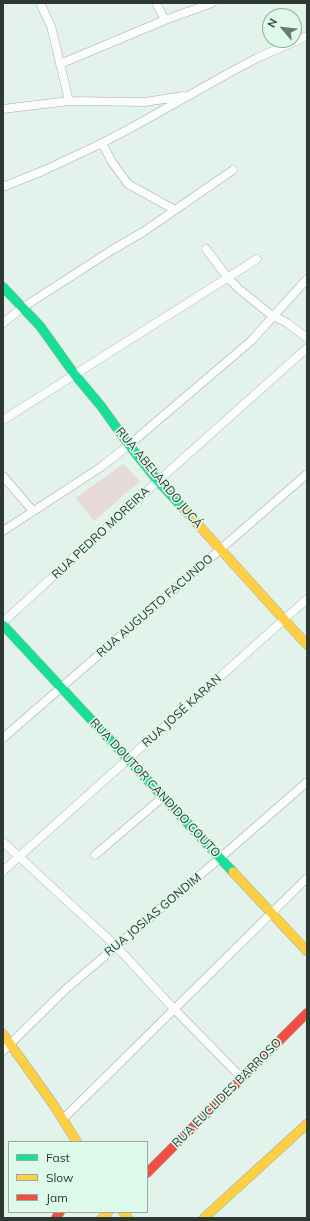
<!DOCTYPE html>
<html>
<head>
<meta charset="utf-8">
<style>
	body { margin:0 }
	#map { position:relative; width:310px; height:1221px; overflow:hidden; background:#e3f3eb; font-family:Mulish,sans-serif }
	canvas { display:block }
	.frame { position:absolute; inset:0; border:4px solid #2d3832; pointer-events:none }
	.legend { position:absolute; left:8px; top:1141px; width:140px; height:72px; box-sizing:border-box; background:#ddf9ea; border:1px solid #97aca0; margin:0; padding:5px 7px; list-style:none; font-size:12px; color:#2d3832 }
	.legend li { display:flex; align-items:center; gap:8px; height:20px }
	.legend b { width:20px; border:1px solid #97aca0 }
	.north { position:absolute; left:262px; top:8px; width:40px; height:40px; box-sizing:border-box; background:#ddf9ea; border:1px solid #97aca0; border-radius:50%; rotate:298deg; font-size:11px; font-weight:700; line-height:16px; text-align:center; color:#2d3832 }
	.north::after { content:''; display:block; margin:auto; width:14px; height:18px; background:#6d7973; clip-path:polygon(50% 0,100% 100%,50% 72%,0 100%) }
</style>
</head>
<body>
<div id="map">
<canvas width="310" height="1221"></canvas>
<div class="frame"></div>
<ul class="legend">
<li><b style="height:5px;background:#16e098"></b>Fast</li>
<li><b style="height:5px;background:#ffcf43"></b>Slow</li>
<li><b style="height:5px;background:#f24e42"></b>Jam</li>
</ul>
<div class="north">N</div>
</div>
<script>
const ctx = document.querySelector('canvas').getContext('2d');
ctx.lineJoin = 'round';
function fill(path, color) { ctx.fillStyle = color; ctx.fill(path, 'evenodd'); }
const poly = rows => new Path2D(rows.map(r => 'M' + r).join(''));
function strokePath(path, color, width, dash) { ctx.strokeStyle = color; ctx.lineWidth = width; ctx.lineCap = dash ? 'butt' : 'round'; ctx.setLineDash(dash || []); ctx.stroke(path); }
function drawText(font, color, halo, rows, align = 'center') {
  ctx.font = font + ' Mulish,sans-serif'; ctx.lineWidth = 3.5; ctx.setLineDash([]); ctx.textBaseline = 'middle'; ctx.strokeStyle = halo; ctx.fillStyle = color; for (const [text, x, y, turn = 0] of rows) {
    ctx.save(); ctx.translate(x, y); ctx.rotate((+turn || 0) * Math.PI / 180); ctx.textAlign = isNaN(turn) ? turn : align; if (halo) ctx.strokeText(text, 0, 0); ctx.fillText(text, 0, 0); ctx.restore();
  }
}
fill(poly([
	[123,464,140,481,94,521,76,498]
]), '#e8d9d9');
const street = poly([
	[40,3,51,26,69,101],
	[156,3,165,20],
	[60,64,165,20,212,3],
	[3,109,69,101,145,102,183,96],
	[102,143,112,162,128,184,175,210],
	[3,187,45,170,98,145,129,129,229,73,257,58,307,36],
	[206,249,228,278,239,289,270,314,287,323,307,338],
	[3,323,22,308,112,250,143,232,233,170],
	[3,420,257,259],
	[3,476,33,511],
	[3,531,101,467,129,445,251,341,307,279],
	[3,622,158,481,307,348],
	[3,738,307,474],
	[3,842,116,946,174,1009,242,1078],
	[95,855,163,797],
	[3,871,307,599],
	[3,1051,66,989,220,858,307,782],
	[63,1119,307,878]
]);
const fast = poly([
	[3,287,40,326,75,375,101,406,129,445,158,481,184,509],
	[3,625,233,872]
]);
const slow = poly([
	[184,509,307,645],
	[233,872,307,951],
	[3,1034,53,1104,77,1142],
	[123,1212,128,1218],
	[102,1218,108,1212],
	[204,1218,307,1124]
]);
const jam = poly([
	[147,1173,307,1013],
	[56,1218,60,1212]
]);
strokePath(street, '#a2afa8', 9);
strokePath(fast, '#a2afa8', 10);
strokePath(slow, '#a2afa8', 10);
strokePath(jam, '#a2afa8', 10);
strokePath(street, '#fbfdfc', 8);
strokePath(fast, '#16e098', 9);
strokePath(slow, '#ffcf43', 9);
strokePath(jam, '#f24e42', 9);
drawText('12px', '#2d3832', '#ddf9ea', [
	["RUA ABELARDO JUCÁ",159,478,50],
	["RUA PEDRO MOREIRA",101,533,-43],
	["RUA AUGUSTO FACUNDO",155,606,-41],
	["RUA JOSÉ KARAN",182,711,-42],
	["RUA DOUTOR CANDIDO COUTO",155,788,47],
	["RUA JOSIAS GONDIM",153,915,-40],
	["RUA EUCLIDES BARROSO",227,1093,-45]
]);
</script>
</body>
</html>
